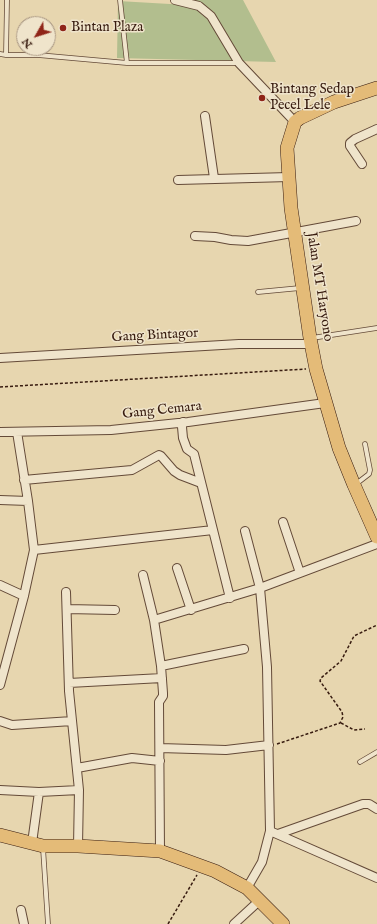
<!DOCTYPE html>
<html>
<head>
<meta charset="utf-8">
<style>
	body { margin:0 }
	#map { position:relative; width:377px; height:924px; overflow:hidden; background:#e7d6af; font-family:"IM FELL English",serif }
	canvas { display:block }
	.north { position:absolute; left:16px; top:16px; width:40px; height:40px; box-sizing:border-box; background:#efe4cb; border:1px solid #a69480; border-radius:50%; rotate:231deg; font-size:11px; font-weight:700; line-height:16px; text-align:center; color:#381c10 }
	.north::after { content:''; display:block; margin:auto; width:14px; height:18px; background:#8f2418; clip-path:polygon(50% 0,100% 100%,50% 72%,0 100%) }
</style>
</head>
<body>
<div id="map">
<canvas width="377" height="924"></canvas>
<div class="north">N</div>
</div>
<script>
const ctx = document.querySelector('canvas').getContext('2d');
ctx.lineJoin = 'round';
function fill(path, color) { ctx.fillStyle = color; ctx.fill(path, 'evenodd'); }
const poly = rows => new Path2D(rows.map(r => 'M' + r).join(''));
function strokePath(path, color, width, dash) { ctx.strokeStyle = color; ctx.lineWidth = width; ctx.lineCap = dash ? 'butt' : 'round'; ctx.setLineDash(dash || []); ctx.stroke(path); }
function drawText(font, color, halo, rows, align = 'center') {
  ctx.font = font + ' "IM FELL English",serif'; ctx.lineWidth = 3; ctx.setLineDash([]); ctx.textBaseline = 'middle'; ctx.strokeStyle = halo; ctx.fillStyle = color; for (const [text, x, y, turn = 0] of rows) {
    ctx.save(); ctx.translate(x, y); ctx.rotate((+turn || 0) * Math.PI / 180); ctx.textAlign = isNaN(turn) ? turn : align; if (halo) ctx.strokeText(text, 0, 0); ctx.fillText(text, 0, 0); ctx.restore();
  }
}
fill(poly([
	[187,0,243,0,276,62,117,58,118,1,187,5]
]), '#b2be8e');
const lane = poly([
	[120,0,127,63],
	[0,54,6,55,38,55,127,63,238,63],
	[6,55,7,0],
	[258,292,300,288],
	[312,338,377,328],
	[356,484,369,474,370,470,365,444],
	[360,762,377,752],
	[43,848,48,924]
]);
const street = poly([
	[175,0,199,6,211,16,239,63,295,122],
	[205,116,214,178],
	[362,164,350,146,350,143,355,139,377,129],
	[178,180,289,177],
	[195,236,215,237,231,240,248,241,356,221],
	[0,358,239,344,311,344],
	[183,422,182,427,183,438,187,449,194,454,213,530],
	[0,432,111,430,188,422,325,403],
	[24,480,132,470,159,455,161,456,174,471,180,475,201,483],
	[0,500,28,501],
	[283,522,300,573],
	[245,531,260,588,267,667,270,831,262,862,247,888],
	[34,550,213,530,230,598],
	[177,568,191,610],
	[143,575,154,620,161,666,163,693,163,696,159,702,160,851],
	[0,585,24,596],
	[66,592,69,691,79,790,78,846],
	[67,609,115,610],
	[154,620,260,588,377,544],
	[161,666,244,649],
	[69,683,162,678],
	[0,685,24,596,34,550,28,501,17,432],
	[0,721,12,725,72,721],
	[160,748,226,750,269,745],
	[77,768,132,758,160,761],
	[0,790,39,792,79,790],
	[270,831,377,878],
	[278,834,363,804,369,804,377,809],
	[32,843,39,792],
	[21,910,24,924],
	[234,924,259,901]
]);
const primary = poly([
	[377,88,334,102,300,118,295,122,287,148,291,208,310,338,316,369,339,448,354,485,377,537],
	[0,835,43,846,78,846,160,851,215,871,247,888,283,924]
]);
strokePath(lane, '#644a38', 5.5);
strokePath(street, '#644a38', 10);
strokePath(primary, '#381c10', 14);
strokePath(poly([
	[0,387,306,369],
	[341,723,354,730,365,729],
	[277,744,340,723,343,717,342,712,320,681,321,678,341,661,354,636,377,625],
	[168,924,197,875]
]), '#381c10', 1.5, [3, 2]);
strokePath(lane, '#efe4cb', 4);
strokePath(street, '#efe4cb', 8);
strokePath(primary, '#e4bb78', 13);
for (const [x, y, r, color] of [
	[63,28,4,"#8f2418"],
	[262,98,4,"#8f2418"]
]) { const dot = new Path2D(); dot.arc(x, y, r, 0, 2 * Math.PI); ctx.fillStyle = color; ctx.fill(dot); strokePath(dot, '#efe4cb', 1.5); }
drawText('14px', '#381c10', '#efe4cb', [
	["Bintan Plaza",71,28],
	["Bintang Sedap",270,90],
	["Pecel Lele",270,106]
], 'left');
drawText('14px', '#381c10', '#efe4cb', [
	["Jalan MT Haryono",319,287,81],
	["Gang Bintagor",155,336,-3],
	["Gang Cemara",162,411,-6]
]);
</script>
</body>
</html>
